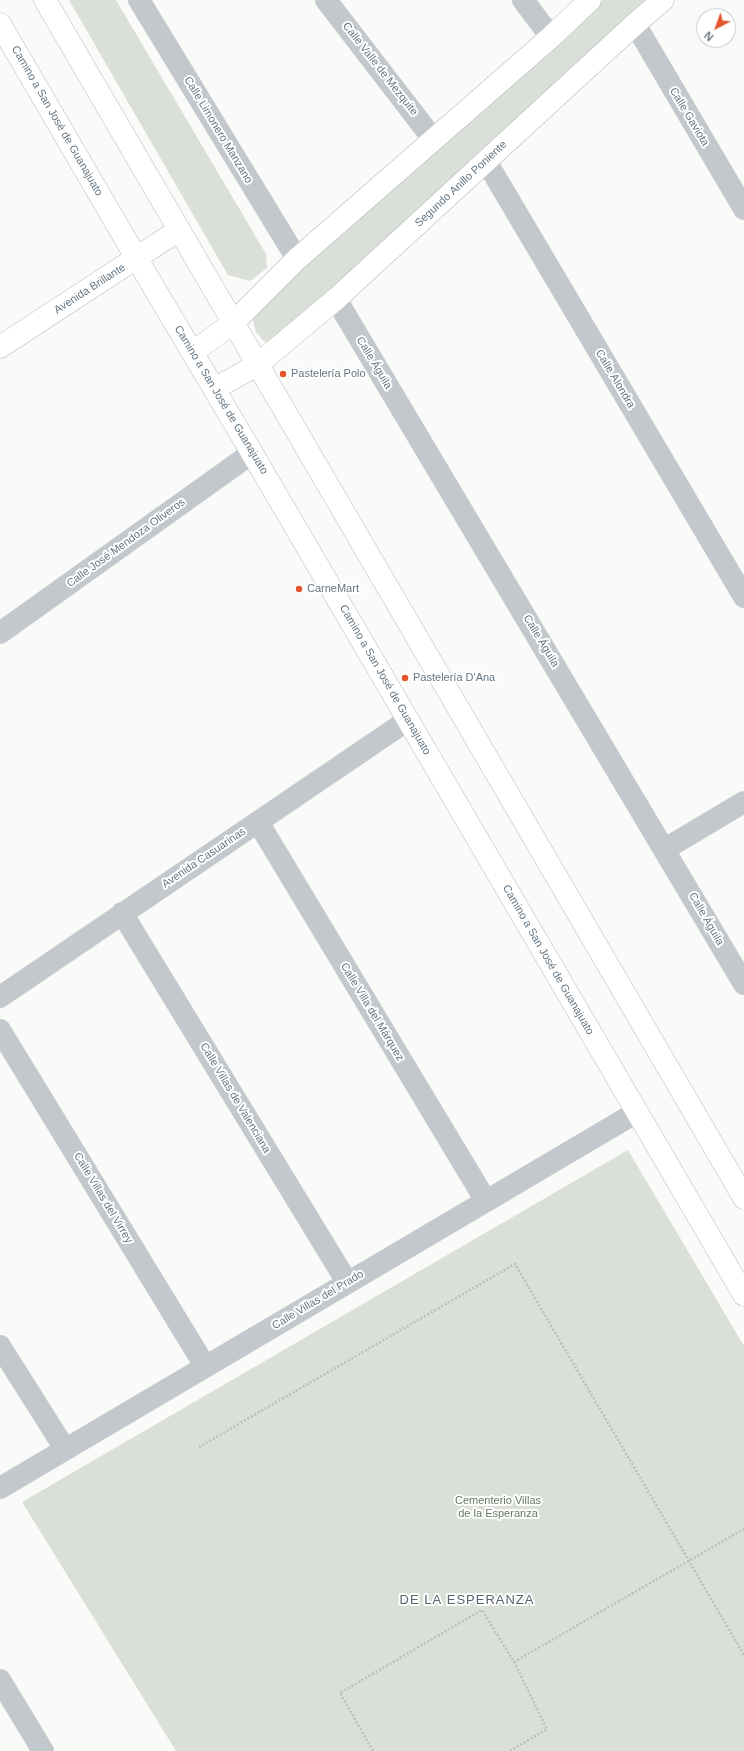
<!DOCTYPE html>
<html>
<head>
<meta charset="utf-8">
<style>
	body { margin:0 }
	#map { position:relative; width:744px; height:1751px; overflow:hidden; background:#fafaf8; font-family:Arial,sans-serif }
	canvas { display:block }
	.north { position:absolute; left:696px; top:8px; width:40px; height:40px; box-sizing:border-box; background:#fff; border:1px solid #c1c8cd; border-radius:50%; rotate:221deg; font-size:11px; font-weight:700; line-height:16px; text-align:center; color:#657683 }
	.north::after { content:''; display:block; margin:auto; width:14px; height:18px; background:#e4572e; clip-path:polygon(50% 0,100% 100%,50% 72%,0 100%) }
</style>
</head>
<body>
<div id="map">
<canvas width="744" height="1751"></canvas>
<div class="north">N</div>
</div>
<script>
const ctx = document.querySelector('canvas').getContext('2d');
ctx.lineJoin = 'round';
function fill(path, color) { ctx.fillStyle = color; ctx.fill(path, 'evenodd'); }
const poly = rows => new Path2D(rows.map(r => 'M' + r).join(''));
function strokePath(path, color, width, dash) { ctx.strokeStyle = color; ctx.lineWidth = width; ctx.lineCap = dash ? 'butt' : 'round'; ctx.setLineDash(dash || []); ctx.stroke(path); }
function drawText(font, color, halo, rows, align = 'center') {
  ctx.font = font + ' Arial,sans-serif'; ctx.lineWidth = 4; ctx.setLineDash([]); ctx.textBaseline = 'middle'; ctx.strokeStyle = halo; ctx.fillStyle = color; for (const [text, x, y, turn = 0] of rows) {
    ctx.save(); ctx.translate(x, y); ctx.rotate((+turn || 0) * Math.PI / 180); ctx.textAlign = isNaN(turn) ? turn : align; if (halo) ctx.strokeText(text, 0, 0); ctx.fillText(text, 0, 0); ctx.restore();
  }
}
fill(poly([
	[69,0,116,0,266,254,267,268,250,281,228,275],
	[603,0,652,0,283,338,265,342,256,332,252,316,266,296,554,46],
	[628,1150,744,1346,744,1751,176,1751,22,1502]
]), '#dadfd7');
const major = poly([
	[45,0,744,1198],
	[0,24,137,259,252,453,744,1295],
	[0,347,179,230],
	[193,352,233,323,297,259,551,37,590,0],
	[214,389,257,365,336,299,635,24,663,0]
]);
strokePath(major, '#b5babe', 23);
strokePath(poly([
	[199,1447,515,1264,744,1655],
	[514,1662,744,1529],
	[373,1751,340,1693,482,1610,514,1662,547,1729,510,1751]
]), '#bbbfc2', 2.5, [2, 2]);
strokePath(poly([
	[139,0,297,259],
	[326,0,433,139],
	[523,0,551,37],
	[635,24,744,209],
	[486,161,744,597],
	[336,299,744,984],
	[0,633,252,453],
	[258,822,486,1201],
	[665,849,744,802],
	[122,913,347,1282],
	[0,997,408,720],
	[0,1030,205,1366],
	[0,1346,65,1449],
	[0,1488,637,1112],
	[0,1680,43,1751]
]), '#c3c8cc', 22);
strokePath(major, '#fff', 22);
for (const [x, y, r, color] of [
	[283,374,4,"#e4572e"],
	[299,589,4,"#e4572e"],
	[405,678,4,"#e4572e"]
]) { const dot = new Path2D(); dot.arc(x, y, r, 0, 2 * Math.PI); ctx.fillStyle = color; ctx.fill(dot); strokePath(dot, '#fff', 1.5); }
drawText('11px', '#657683', '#fff', [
	["Calle Valle de Mezquite",380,69,52],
	["Calle Gaviota",689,117,59],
	["Camino a San José de Guanajuato",57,121,60],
	["Calle Limonero Manzano",218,130,59],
	["Segundo Anillo Poniente",461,184,-43],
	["Avenida Brillante",90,289,-33],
	["Calle Águila",374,363,59],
	["Calle Alondra",615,379,59],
	["Camino a San José de Guanajuato",221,400,59],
	["Calle José Mendoza Oliveros",126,543,-36],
	["Calle Águila",541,641,59],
	["Camino a San José de Guanajuato",385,680,60],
	["Avenida Casuarinas",204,858,-34],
	["Calle Águila",706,919,60],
	["Camino a San José de Guanajuato",548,960,60],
	["Calle Villa del Márquez",372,1012,59],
	["Calle Villas de Valenciana",235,1098,59],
	["Calle Villas del Virrey",103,1198,59],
	["Calle Villas del Prado",318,1300,-31]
]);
drawText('11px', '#657683', '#fff', [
	["Pastelería Polo",291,374],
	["CarneMart",307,589],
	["Pastelería D'Ana",413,678]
], 'left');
drawText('11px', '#687a64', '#fff', [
	["Cementerio Villas",498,1501],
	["de la Esperanza",498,1514]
]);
ctx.letterSpacing = '1px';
drawText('13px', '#57646e', '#fff', [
	["DE LA ESPERANZA",467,1600]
]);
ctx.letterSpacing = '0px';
</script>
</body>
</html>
